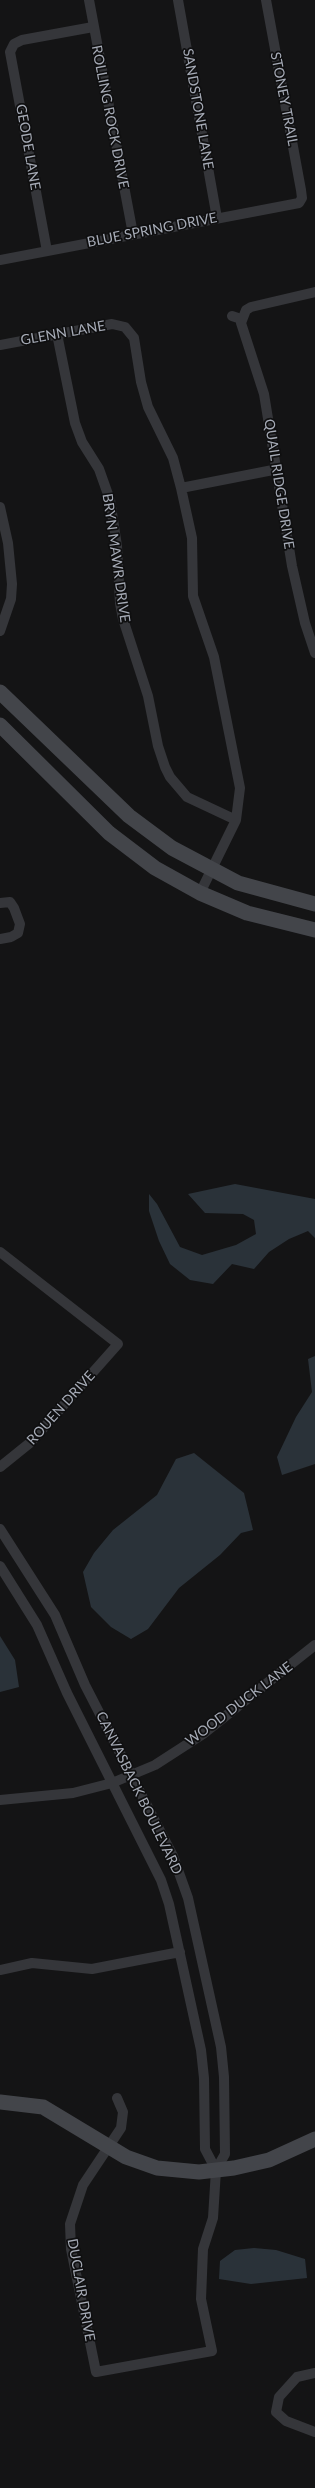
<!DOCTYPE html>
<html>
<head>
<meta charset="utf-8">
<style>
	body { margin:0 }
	canvas { display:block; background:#141415 }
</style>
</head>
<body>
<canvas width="315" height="2488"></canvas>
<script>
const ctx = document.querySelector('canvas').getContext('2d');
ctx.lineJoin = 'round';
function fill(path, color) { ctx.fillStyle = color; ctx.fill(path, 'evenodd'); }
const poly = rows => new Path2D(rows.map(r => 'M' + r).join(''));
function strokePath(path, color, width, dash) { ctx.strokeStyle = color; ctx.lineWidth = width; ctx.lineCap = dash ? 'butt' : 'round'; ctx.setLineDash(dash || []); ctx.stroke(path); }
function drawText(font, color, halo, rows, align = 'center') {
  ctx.font = font + ' Lato,sans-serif'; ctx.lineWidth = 3.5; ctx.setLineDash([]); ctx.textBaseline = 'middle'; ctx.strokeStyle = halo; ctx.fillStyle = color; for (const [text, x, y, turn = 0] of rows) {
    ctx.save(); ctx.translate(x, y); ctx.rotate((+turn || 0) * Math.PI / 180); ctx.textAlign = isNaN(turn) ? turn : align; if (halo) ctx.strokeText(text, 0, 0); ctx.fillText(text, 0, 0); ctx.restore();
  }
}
fill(poly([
	[235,1184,315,1199,315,1238,308,1231,289,1239,269,1252,254,1269,232,1264,213,1284,190,1280,170,1264,159,1241,149,1211,149,1194,157,1204,180,1247,202,1255,236,1245,256,1234,254,1220,243,1214,205,1213,188,1194],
	[315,1356,315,1464,282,1475,277,1457,296,1417,312,1392,308,1359],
	[194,1453,244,1493,253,1530,241,1533,220,1555,179,1588,148,1629,131,1639,111,1627,91,1607,83,1572,94,1553,113,1530,157,1495,176,1459],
	[0,1636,15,1660,19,1687,0,1692],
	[254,2248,276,2250,305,2259,307,2278,251,2284,219,2279,220,2261,235,2250]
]), '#2a3239');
strokePath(poly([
	[89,0,133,234],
	[178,0,217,218],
	[47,251,10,52,14,44,22,40,93,27],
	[0,260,299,203,302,198,301,190,266,0],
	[315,292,251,307,246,310,241,323,264,394,292,566,305,623,315,653],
	[232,316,241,319],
	[57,334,75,423,82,442,99,469,110,500,117,546,120,603,123,619,148,696,158,746,165,767,170,777,187,797,236,820],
	[0,345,112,324,125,327,134,338,141,382,148,407,173,458,181,488,192,538,193,596,214,657,240,788,236,820,200,893],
	[181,488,278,469],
	[0,507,8,543,12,584,11,599,0,631],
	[0,903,10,902,14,908,20,924,18,933,11,937,0,939],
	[0,1252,118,1344,31,1442,0,1467],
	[0,1529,55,1615,85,1685,173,1856,188,1898,221,2047,224,2077,225,2154,216,2170,213,2218,203,2249,201,2299,212,2351,96,2372,71,2249,70,2224,83,2185,121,2128,123,2112,117,2098],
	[0,1566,37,1625,67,1693,161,1880,169,1904,201,2050,204,2078,205,2149,216,2170],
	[0,1800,73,1793,112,1783,155,1765,203,1734,315,1645],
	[0,1970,32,1963,92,1969,180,1952],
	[315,2373,297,2377,279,2397,276,2412,286,2421,315,2432]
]), '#35363a', 10);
strokePath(poly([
	[0,692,129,816,172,848,238,883,315,904],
	[0,725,109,833,155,868,200,893,247,913,315,930],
	[0,2102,43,2107,126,2157,157,2168,199,2172,234,2168,269,2160,315,2139]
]), '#43454a', 15);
drawText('14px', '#a6abb6', '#0f0f10', [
	["STONEY TRAIL",284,99,79],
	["SANDSTONE LANE",198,109,80],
	["ROLLING ROCK DRIVE",110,117,79],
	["GEODE LANE",28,147,80],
	["BLUE SPRING DRIVE",152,230,-11],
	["GLENN LANE",63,333,-10],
	["QUAIL RIDGE DRIVE",279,484,81],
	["BRYN MAWR DRIVE",116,558,82],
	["ROUEN DRIVE",61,1408,-48],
	["WOOD DUCK LANE",239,1704,-37],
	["CANVASBACK BOULEVARD",139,1793,64],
	["DUCLAIR DRIVE",81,2290,80]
]);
</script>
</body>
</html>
